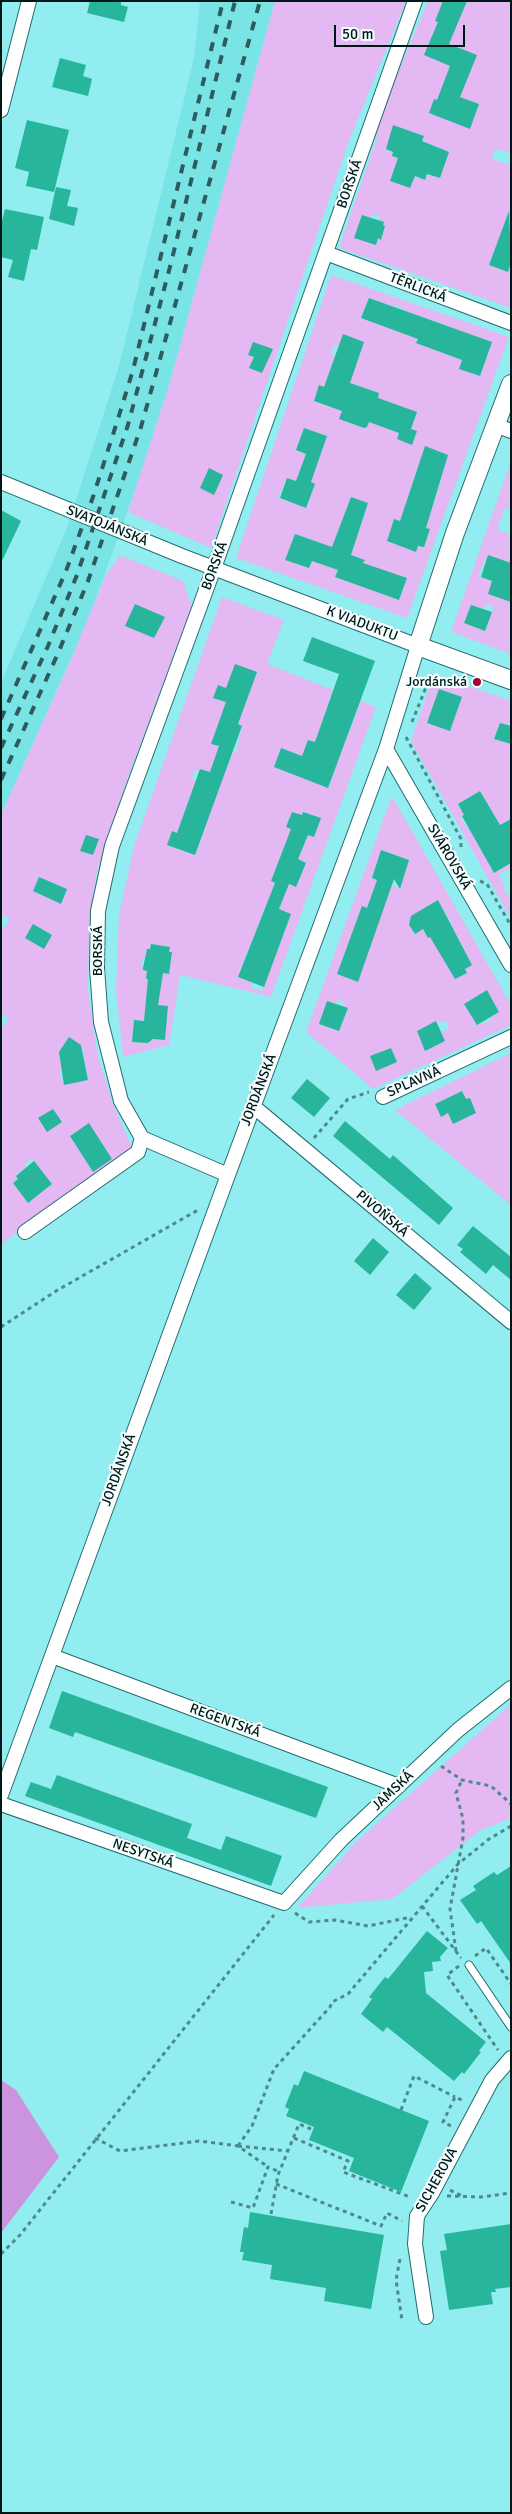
<!DOCTYPE html>
<html>
<head>
<meta charset="utf-8">
<style>
	body { margin:0 }
	#map { position:relative; width:512px; height:2514px; overflow:hidden; background:#91edef; font-family:Signika,sans-serif }
	canvas { display:block }
	.frame { position:absolute; inset:0; border:2px solid #001718; pointer-events:none }
	.scale { position:absolute; left:334px; top:25px; width:131px; height:22px; box-sizing:border-box; border:2px solid #001718; border-top:0; padding-left:6px; font-size:15px; line-height:18px; white-space:nowrap; color:#001718; -webkit-text-stroke:4px #f5fefe; paint-order:stroke }
</style>
</head>
<body>
<div id="map">
<canvas width="512" height="2514"></canvas>
<div class="frame"></div>
<div class="scale">50 m</div>
</div>
<script>
const ctx = document.querySelector('canvas').getContext('2d');
ctx.lineJoin = 'round';
function fill(path, color) { ctx.fillStyle = color; ctx.fill(path, 'evenodd'); }
const poly = rows => new Path2D(rows.map(r => 'M' + r).join(''));
function strokePath(path, color, width, dash) { ctx.strokeStyle = color; ctx.lineWidth = width; ctx.lineCap = dash ? 'butt' : 'round'; ctx.setLineDash(dash || []); ctx.stroke(path); }
function drawText(font, color, halo, rows, align = 'center') {
  ctx.font = font + ' Signika,sans-serif'; ctx.lineWidth = 4.5; ctx.setLineDash([]); ctx.textBaseline = 'middle'; ctx.strokeStyle = halo; ctx.fillStyle = color; for (const [text, x, y, turn = 0] of rows) {
    ctx.save(); ctx.translate(x, y); ctx.rotate((+turn || 0) * Math.PI / 180); ctx.textAlign = isNaN(turn) ? turn : align; if (halo) ctx.strokeText(text, 0, 0); ctx.fillText(text, 0, 0); ctx.restore();
  }
}
fill(poly([
	[200,1,275,1,170,382,137,485,88,620,1,815,1,683,67,528,119,366,194,58]
]), '#79e4e6');
fill(poly([
	[275,1,406,1,348,143,211,548,128,512,170,382],
	[428,1,452,1,462,11,467,1,511,1,511,153,495,149,492,159,511,165,511,237,501,234,489,265,507,272,509,269,511,270,511,308,339,248,377,137,374,130],
	[434,100,479,104,470,128,429,113],
	[393,126,424,136,422,141,449,152,440,178,427,174,425,180,415,176,410,188,390,181,394,169,404,160,386,149],
	[372,214,381,217,379,220,384,222,385,226,381,239,378,238,376,245,355,237,362,215,371,218],
	[331,275,509,337,407,618,236,558],
	[369,298,394,307,395,305,403,308,395,330,362,318],
	[426,318,451,327,442,353,416,343],
	[343,335,364,342,357,363,331,354,334,345,339,346],
	[492,342,480,376,459,369,463,358],
	[333,377,379,393,367,427,363,428,346,422,344,405,334,408,314,401,319,386,324,387],
	[397,405,417,413,411,429,417,431,412,444,397,439,399,433,389,429],
	[304,428,327,436,317,463,304,458,306,454,296,450],
	[417,469,442,478,432,509,407,501],
	[287,478,304,484,306,480,315,484,306,508,278,498],
	[351,497,368,504,355,543,336,536],
	[394,519,430,530,424,547,418,546,416,551,387,541],
	[295,534,331,547,312,561,309,568,286,560],
	[344,553,364,560,363,566,407,578,399,600,378,593,379,589,356,585,335,577],
	[511,461,511,509,505,508,497,529,511,535,511,563,488,555,478,576,496,583,511,602,511,654,451,632],
	[486,604,494,607,485,631,464,623,471,605,484,609],
	[120,555,183,581,192,607,130,771,97,871,89,924,88,990,98,1057,114,1107,132,1147,1,1244,1,1025,4,1026,9,1018,1,1014,1,927,4,928,10,919,4,915,1,919,1,815,72,657,106,575],
	[39,877,67,889,61,904,33,891],
	[67,1040,73,1040,76,1047,82,1046,88,1080,64,1085,59,1071,62,1070,59,1050,67,1049],
	[89,1124,112,1159,93,1171,70,1136],
	[32,1159,52,1184,28,1203,13,1183,18,1179,16,1175,26,1167,24,1164],
	[222,597,284,620,267,664,376,707,271,997,180,975,169,1045,123,1057,116,990,119,915,134,846],
	[331,696,359,706,347,738,320,728],
	[220,719,242,726,236,752,233,751,229,764,215,759,220,747,212,744],
	[308,740,335,750,338,761,328,788,274,767,281,748,303,756],
	[201,769,223,777,214,804,191,796,196,781,192,779,195,770,200,771],
	[304,812,321,818,314,837,286,827],
	[183,818,206,827,195,855,167,845,172,831,177,833],
	[285,845,301,852,298,859,306,863,296,886,289,884,287,888,271,881],
	[266,905,291,914,283,935,258,926],
	[151,944,170,947,169,952,172,953,169,974,163,973,162,981,146,979,147,971,141,967,143,958,145,958,147,949,150,949],
	[248,949,274,958,262,991,251,988,253,983,238,977],
	[146,1004,168,1006,165,1040,153,1039,148,1043,132,1042,134,1020,144,1021],
	[434,674,511,701,511,717,508,725,500,723,494,738,511,744,511,819,500,825,480,791,458,804,464,815,461,817,466,827,471,825,480,841,477,843,484,855,511,853,489,865,494,873,511,863,511,868,499,875,505,887,504,891,511,897,511,919,411,741],
	[439,689,462,697,450,731,427,723],
	[392,796,511,1005,511,1025,373,1089,306,1032],
	[381,851,409,859,400,888,372,878],
	[373,891,387,896,374,933,355,926,362,907,367,908],
	[438,900,452,924,428,938,423,929,414,934,410,925,411,917],
	[458,938,472,965,465,969,467,973,455,979,442,956],
	[346,950,358,982,338,974],
	[487,991,499,1012,491,1017,492,1020,477,1025,465,1004],
	[338,1000,345,1002,343,1007,348,1009,339,1031,319,1024],
	[438,1020,440,1023,446,1021,449,1028,441,1032,445,1041,425,1051,417,1031],
	[391,1048,397,1062,376,1070,371,1056],
	[511,1053,511,1205,395,1110],
	[462,1091,466,1099,470,1098,476,1113,453,1124,448,1113,441,1117,435,1104],
	[511,1704,511,1818,481,1830,392,1899,297,1908,356,1842]
]), '#e4b8f3');
fill(poly([
	[1,2080,16,2090,59,2157,1,2233]
]), '#cc94df');
fill(poly([
	[90,1,121,1,121,5,128,7,124,22,87,13],
	[443,1,467,1,449,44,477,55,460,97,479,104,470,129,429,113,434,99,437,100,450,66,424,55,438,22,435,21],
	[60,58,86,65,83,76,92,79,88,96,52,87],
	[27,120,69,130,54,192,26,186,29,172,15,168],
	[393,125,424,136,422,141,449,152,440,178,427,174,425,180,415,176,410,188,390,181,398,158,392,156,393,152,386,149],
	[56,187,71,190,67,206,78,208,74,226,49,219],
	[5,209,44,217,37,250,31,249,24,281,8,277,13,260,1,257,1,225],
	[509,211,511,262,508,272,489,265],
	[362,215,384,222,383,225,385,226,381,240,378,238,376,245,354,238],
	[369,298,492,342,480,376,459,369,462,360,416,343,418,339,361,318],
	[343,334,364,342,350,383,379,393,378,398,417,412,411,429,417,431,412,445,397,439,399,433,369,422,367,427,364,428,339,419,342,411,314,401,319,385,324,387],
	[253,342,273,349,262,373,249,368,254,357,248,355],
	[304,428,327,436,311,482,315,484,306,508,280,498,287,478,296,481,306,454,296,450],
	[425,446,448,455,426,528,430,529,424,547,418,546,416,552,387,541,394,519,400,521],
	[209,468,223,475,214,495,200,488],
	[351,497,368,503,351,555,365,560,363,563,407,578,399,600,335,577,338,570,312,561,309,568,285,560,295,534,332,547],
	[1,510,21,521,1,563],
	[488,555,511,563,511,602,488,594,492,581,481,577],
	[135,604,165,617,154,638,125,626],
	[471,605,492,612,485,631,464,623],
	[312,637,375,661,328,788,274,767,281,748,302,756,308,740,315,742,339,674,303,661],
	[235,664,257,672,238,724,242,726,195,855,167,845,172,831,177,833,200,769,210,772,219,746,211,744,226,702,213,698,218,685,226,688],
	[439,689,462,697,450,731,427,723],
	[500,723,511,726,511,744,494,739],
	[480,791,500,825,511,819,511,863,494,873,462,816,464,815,458,804],
	[292,812,302,815,303,812,321,818,314,837,308,835,298,859,306,863,296,887,289,884,279,909,291,914,264,987,238,977,275,883,271,881,291,829,286,827],
	[86,835,99,839,93,855,80,851],
	[381,850,409,860,400,889,394,879,358,982,337,974,362,906,367,908,377,880,372,878],
	[39,877,67,889,61,904,33,891],
	[438,900,472,965,465,969,467,973,455,979,430,937,428,938,423,929,415,934,409,925,411,916],
	[33,924,52,935,44,949,25,938],
	[151,944,170,947,169,952,172,952,169,974,163,973,158,1005,168,1006,165,1040,153,1039,148,1043,132,1042,134,1020,144,1021,148,979,146,979,147,971,143,970,143,968,147,949,150,949],
	[487,990,499,1012,477,1025,464,1004],
	[327,1001,348,1008,339,1031,319,1024],
	[436,1021,445,1041,425,1051,417,1031],
	[69,1037,81,1045,88,1080,64,1085,59,1052],
	[391,1048,397,1062,376,1071,370,1056],
	[307,1079,330,1098,314,1117,291,1098],
	[462,1091,466,1099,470,1098,476,1113,453,1124,448,1113,441,1117,435,1104],
	[53,1109,62,1122,47,1132,38,1118],
	[345,1121,390,1159,393,1155,453,1208,439,1225,333,1136],
	[89,1123,112,1159,93,1172,70,1136],
	[34,1161,52,1184,28,1203,13,1183,18,1179,16,1176],
	[473,1226,511,1257,511,1280,493,1265,486,1274,460,1252,463,1249,457,1245],
	[373,1238,389,1252,370,1275,354,1261],
	[415,1273,432,1288,414,1310,396,1295],
	[62,1691,328,1787,316,1818,75,1732,73,1737,49,1728],
	[57,1775,192,1824,187,1838,221,1850,226,1836,282,1856,271,1886,25,1796,31,1782,51,1789],
	[511,1866,511,1964,481,1921,477,1924,460,1900,476,1890,473,1886,494,1872,497,1875],
	[427,1931,448,1948,440,1957,441,1961,432,1962,433,1971,424,1972,426,1993,486,2042,479,2051,481,2052,464,2074,462,2072,454,2081,387,2027,383,2032,361,2014,372,1999,369,1997,385,1977,388,1979],
	[304,2071,429,2121,401,2192,349,2171,354,2158,309,2140,314,2127,286,2116,289,2109,285,2107,294,2084,298,2086],
	[250,2212,384,2235,371,2309,324,2301,326,2288,270,2279,272,2265,242,2260,244,2252,240,2252,244,2227,248,2228],
	[511,2224,511,2287,495,2289,496,2292,491,2292,493,2304,449,2310,440,2251,447,2250,444,2234]
]), '#27b59c');
const service = poly([
	[469,1965,511,2027]
]);
const minor = poly([
	[1,110,29,1],
	[326,253,511,323],
	[495,425,511,431],
	[1,482,182,556,418,646,386,749,228,1175,1,1795],
	[386,749,511,965],
	[383,1097,511,1037],
	[253,1106,511,1322],
	[228,1175,142,1138,121,1101,101,1022,97,968,98,911,112,846,214,568,415,1],
	[25,1232,138,1152,142,1138],
	[52,1656,399,1786],
	[1,1804,284,1903,341,1840,458,1730,511,1688],
	[426,2317,415,2244,417,2216,432,2193,492,2080,511,2058]
]);
const tertiary = poly([
	[511,384,455,533,418,646,511,680]
]);
strokePath(service, '#236d6f', 9);
strokePath(minor, '#236d6f', 16);
strokePath(tertiary, '#236d6f', 20);
strokePath(poly([
	[412,722,433,670],
	[406,737,461,839,461,847],
	[480,881,487,884,511,926],
	[314,1138,348,1099,369,1092],
	[1,1327,56,1291,198,1210],
	[441,1766,462,1780,491,1786,511,1804],
	[422,1906,461,1958],
	[295,1913,309,1922,335,1920,368,1926,411,1917],
	[456,1951,450,1909,463,1838,463,1819,456,1793,462,1780],
	[475,1956,486,1948,511,1984],
	[459,1966,447,1975,498,2050],
	[401,2110,414,2076,455,2097],
	[451,2126,443,2122,455,2097,464,2101],
	[95,2138,120,2151,199,2141,238,2146,268,2167],
	[294,2138,348,2161,343,2172,410,2197],
	[238,2146,252,2126,274,2069,330,2007,332,2002,348,1994,458,1864,489,1839,511,1826],
	[238,2146,288,2151],
	[276,2184,381,2226,387,2213,402,2221],
	[450,2190,464,2197],
	[447,2196,481,2197,511,2193],
	[231,2202,253,2208,268,2167,280,2172],
	[271,2214,278,2175,299,2124,311,2129],
	[1,2254,20,2235,274,1915],
	[400,2259,396,2280,402,2320]
]), '#4e8a8b', 3, [4, 4]);
strokePath(service, '#fff', 7);
strokePath(minor, '#fff', 14);
strokePath(tertiary, '#fff', 18);
strokePath(poly([
	[1,719,66,571,93,497,117,422,133,370,223,1],
	[1,748,48,646,77,575,128,425,171,263,235,1],
	[1,780,59,651,88,581,141,427,260,1]
]), '#2e5b5d', 4, [9, 9]);
for (const [x, y, r, color] of [
	[477,682,5,"#a2032f"]
]) { const dot = new Path2D(); dot.arc(x, y, r, 0, 2 * Math.PI); ctx.fillStyle = color; ctx.fill(dot); strokePath(dot, '#f5fefe', 2); }
drawText('14px', '#001718', '#f5fefe', [
	["BORSKÁ",350,184,-71],
	["TĚRLICKÁ",418,288,21],
	["SVATOJÁNSKÁ",107,526,22],
	["BORSKÁ",215,566,-70],
	["K VIADUKTU",362,624,21],
	["SVÁROVSKÁ",449,857,60],
	["BORSKÁ",98,951,-90],
	["SPLAVNÁ",414,1082,-24],
	["JORDÁNSKÁ",259,1090,-69],
	["PIVOŇSKÁ",382,1214,40],
	["JORDÁNSKÁ",119,1470,-70],
	["REGENTSKÁ",225,1721,20],
	["JAMSKÁ",393,1791,-43],
	["NESYTSKÁ",143,1854,19],
	["SICHEROVA",437,2180,-61]
]);
drawText('14px', '#001718', '#f5fefe', [
	["Jordánská",467,682]
], 'right');
</script>
</body>
</html>
